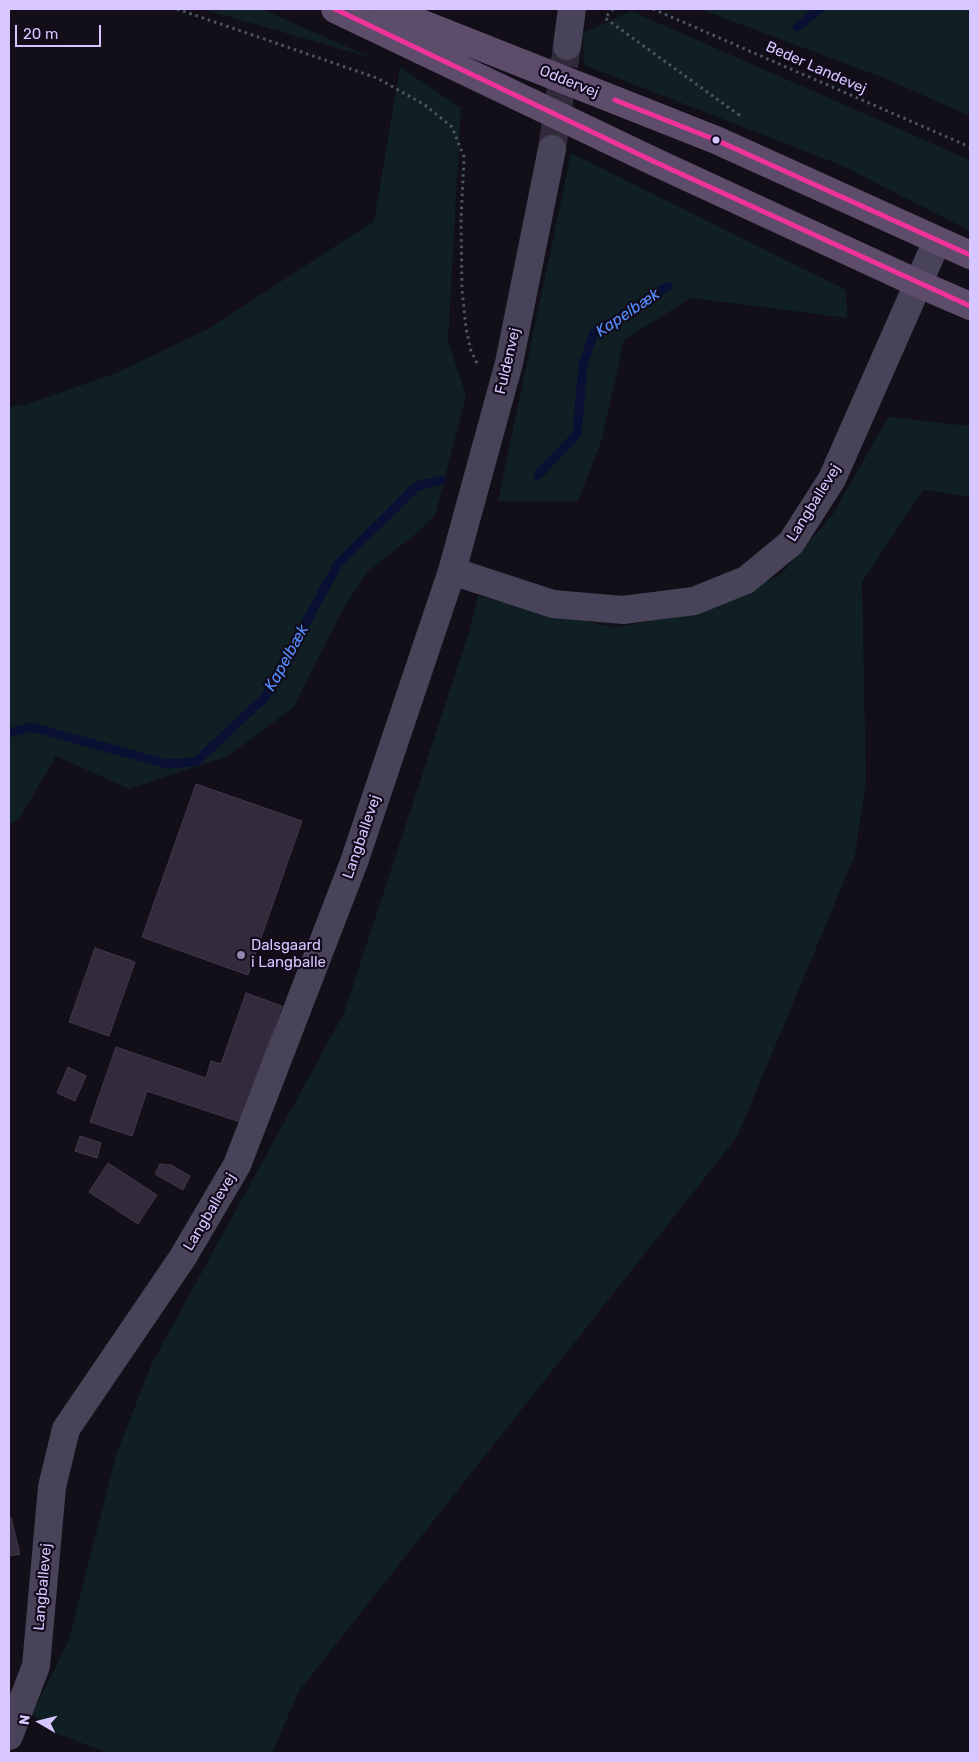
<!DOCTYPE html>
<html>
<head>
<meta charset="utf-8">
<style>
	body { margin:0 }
	#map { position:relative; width:979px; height:1762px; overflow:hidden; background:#120f18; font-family:Rubik,sans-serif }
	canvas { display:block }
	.frame { position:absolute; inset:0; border:10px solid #d7c6ff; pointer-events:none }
	.north { position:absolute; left:15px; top:1697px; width:50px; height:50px; -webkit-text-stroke:4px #110b1c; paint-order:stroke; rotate:278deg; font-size:14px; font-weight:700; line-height:20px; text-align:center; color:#d7c6ff }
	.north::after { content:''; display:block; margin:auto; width:18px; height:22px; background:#d7c6ff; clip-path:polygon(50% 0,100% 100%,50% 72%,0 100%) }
	.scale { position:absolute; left:15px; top:25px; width:86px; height:22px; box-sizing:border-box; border:2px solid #d7c6ff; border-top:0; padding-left:6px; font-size:15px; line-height:18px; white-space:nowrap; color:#d7c6ff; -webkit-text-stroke:4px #110b1c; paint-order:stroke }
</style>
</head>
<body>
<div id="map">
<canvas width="979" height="1762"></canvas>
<div class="frame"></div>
<div class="north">N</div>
<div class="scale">20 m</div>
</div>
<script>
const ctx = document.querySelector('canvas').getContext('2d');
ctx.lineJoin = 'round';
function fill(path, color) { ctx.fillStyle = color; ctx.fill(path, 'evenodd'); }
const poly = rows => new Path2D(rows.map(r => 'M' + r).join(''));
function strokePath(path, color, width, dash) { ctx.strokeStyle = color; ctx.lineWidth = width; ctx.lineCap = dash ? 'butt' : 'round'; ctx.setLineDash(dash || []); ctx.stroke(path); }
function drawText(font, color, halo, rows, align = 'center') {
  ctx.font = font + ' Rubik,sans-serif'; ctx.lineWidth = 4.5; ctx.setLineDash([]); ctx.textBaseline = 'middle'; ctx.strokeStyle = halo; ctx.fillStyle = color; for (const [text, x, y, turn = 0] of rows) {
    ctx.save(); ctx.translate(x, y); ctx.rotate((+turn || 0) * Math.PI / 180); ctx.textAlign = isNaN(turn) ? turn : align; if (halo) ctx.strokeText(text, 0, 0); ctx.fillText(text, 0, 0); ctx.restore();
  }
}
fill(poly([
	[202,9,262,9,372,58],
	[700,9,970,9,970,116,884,78],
	[631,11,970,160,970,231,843,166,584,65,583,33],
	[400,67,461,108,448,341,466,396,435,515,417,533,367,572,342,611,293,708,228,756,129,789,56,756,19,819,9,825,9,407,27,404,114,374,208,329,374,221],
	[571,153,846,290,847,318,691,298,624,340,602,439,578,501,498,501],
	[888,417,970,426,970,497,923,490,862,582,866,781,855,855,737,1137,299,1691,272,1753,108,1753,58,1734,32,1714,68,1642,117,1452,152,1363,344,1013,470,629,478,596,615,628,708,610,781,574,833,514]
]), '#0f1f24');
strokePath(poly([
	[797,27,820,9],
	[538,475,577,434,583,365,594,333,668,286],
	[9,733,31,727,167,764,196,762,265,697,338,564,417,486,442,480]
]), '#091034', 9);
const building = poly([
	[196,784,302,821,248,975,142,937,196,784],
	[95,948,135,962,109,1036,69,1022,95,948],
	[246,993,282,1006,240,1122,147,1091,132,1136,90,1122,116,1047,206,1078,211,1061,221,1064,246,993],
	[68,1067,86,1076,75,1101,57,1093,68,1067],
	[80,1136,101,1143,97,1158,75,1151,80,1136],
	[108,1163,157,1195,138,1224,89,1192,108,1163],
	[160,1164,171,1165,190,1176,183,1190,155,1174,160,1164],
	[9,1517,11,1517,20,1554,9,1556,9,1517]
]);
fill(building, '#312b3c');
strokePath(building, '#40394d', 1);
strokePath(poly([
	[552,149,567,46]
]), '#302a3b', 28, [28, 14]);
strokePath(poly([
	[177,9,377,78,425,105,452,127,464,157,461,220,462,290,466,328,471,351,478,365],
	[613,9,605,18,739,115,737,119],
	[653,9,970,147]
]), '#4d5666', 3, [2.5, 4]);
strokePath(poly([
	[567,46,572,9],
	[452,571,553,604,623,610,694,601,746,580,791,543,832,479,937,241],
	[9,1736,36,1666,52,1487,66,1429,183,1257,237,1165,354,862,452,571,509,363,552,149]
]), '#484359', 28);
strokePath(poly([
	[335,9,655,162,919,284,970,306],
	[385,9,716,140,970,255]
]), '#5e4c6b', 28);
strokePath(poly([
	[335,9,655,162,970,306],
	[615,100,716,140,970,255]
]), '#ef339a', 5);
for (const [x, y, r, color] of [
	[716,140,4.5,"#d7c6ff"],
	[241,955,5,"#9286ae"]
]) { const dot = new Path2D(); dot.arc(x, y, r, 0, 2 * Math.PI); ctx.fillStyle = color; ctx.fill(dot); strokePath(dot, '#110b1c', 2); }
drawText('15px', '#d7c6ff', '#110b1c', [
	["Beder Landevej",816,68,24],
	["Oddervej",569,82,22],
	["Fuldenvej",508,361,-77],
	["Langballevej",814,503,-58],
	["Langballevej",362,837,-71],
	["Langballevej",210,1212,-59],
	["Langballevej",43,1587,-85]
]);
drawText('15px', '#d7c6ff', '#110b1c', [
	["Dalsgaard",251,946],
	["i Langballe",251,963]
], 'left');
drawText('italic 16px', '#548eff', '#110b1c', [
	["Kapelbæk",628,313,-34],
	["Kapelbæk",287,658,-61]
]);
</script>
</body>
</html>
